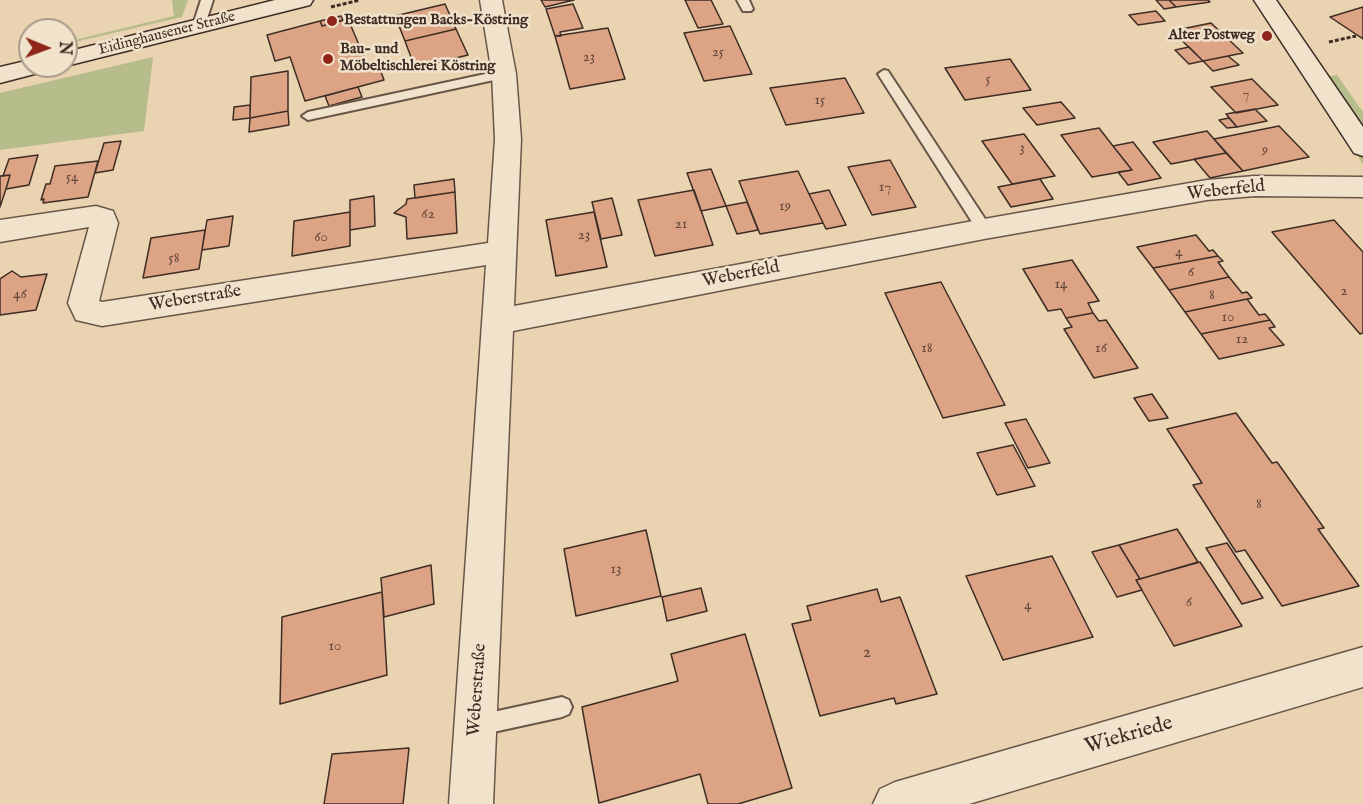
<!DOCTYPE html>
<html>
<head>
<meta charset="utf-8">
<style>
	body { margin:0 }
	#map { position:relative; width:1363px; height:804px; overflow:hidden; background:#e9d3b0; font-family:"IM FELL English",serif }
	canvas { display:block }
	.north { position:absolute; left:18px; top:18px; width:60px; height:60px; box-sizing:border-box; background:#f1e2cc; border:2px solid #a99a89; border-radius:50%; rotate:91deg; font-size:16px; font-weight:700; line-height:24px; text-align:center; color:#3e2d25 }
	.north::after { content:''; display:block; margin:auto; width:21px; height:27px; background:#8f2418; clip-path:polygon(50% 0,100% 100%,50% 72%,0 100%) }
</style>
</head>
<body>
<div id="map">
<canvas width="1363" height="804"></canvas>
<div class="north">N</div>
</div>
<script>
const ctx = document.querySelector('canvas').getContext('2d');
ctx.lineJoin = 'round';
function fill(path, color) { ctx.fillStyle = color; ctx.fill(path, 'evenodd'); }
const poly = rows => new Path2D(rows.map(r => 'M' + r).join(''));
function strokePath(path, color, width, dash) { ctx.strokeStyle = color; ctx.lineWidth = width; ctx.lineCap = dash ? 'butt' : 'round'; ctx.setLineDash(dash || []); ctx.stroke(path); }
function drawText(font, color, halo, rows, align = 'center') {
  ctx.font = font + ' "IM FELL English",serif'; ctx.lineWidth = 5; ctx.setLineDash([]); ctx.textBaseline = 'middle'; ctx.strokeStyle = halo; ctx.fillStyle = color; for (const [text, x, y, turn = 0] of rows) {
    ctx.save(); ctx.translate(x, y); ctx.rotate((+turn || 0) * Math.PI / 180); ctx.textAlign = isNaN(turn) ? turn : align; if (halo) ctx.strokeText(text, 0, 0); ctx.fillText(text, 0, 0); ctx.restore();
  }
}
fill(poly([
	[172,0,188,0,182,17,66,44,66,42,174,16],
	[153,57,144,131,0,150,0,93],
	[1337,75,1363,112,1363,165,1314,79]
]), '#b7bc8b');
const building = poly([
	[541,0,574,0,545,7,541,0],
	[685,0,711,0,723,24,698,28,685,0],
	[1156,0,1169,0,1176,7,1164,9,1156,0],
	[1169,0,1208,0,1210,2,1176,7,1169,0],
	[445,4,456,29,405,41,395,16,445,4],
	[573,4,583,28,560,32,561,36,555,36,546,9,573,4],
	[1363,7,1363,39,1330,17,1363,7],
	[1156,11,1165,21,1138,25,1129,15,1156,11],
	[341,16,343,20,322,26,320,21,341,16],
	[348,19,368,66,378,64,384,80,305,101,290,57,275,61,267,35,320,21,322,26,348,19],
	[1211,23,1243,53,1203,61,1172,31,1211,23],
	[730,26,752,74,704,81,684,33,730,26],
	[608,28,625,79,570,89,555,36,608,28],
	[456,29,468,55,415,68,405,41,456,29],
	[1189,47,1203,61,1189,64,1175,50,1189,47],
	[1228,56,1239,65,1213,71,1203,61,1228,56],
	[1010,59,1031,90,965,100,945,68,1010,59],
	[288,71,288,111,250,118,251,77,288,71],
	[845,78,864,113,786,125,770,88,845,78],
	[1252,79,1278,105,1236,113,1211,87,1252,79],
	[358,87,362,97,329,106,325,96,358,87],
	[1061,102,1075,118,1037,125,1023,108,1061,102],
	[250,105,250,118,233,120,234,107,250,105],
	[1255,109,1267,121,1237,127,1226,114,1255,109],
	[288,111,289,125,249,132,250,118,288,111],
	[1229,118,1237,127,1227,128,1219,120,1229,118],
	[1279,126,1309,157,1243,171,1214,139,1279,126],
	[1099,128,1113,146,1132,170,1092,177,1061,135,1099,128],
	[1207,131,1226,153,1171,164,1153,142,1207,131],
	[1024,134,1055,176,1012,184,982,141,1024,134],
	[121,141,113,170,95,173,104,143,121,141],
	[1133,142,1161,178,1128,185,1118,172,1132,170,1113,146,1133,142],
	[1226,153,1243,171,1210,178,1194,159,1226,153],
	[38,155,29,185,6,189,10,175,3,176,9,159,38,155],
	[890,160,916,207,872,215,848,167,890,160],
	[98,161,88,197,43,203,44,199,41,200,46,184,50,184,55,166,98,161],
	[711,169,726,206,701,211,687,173,711,169],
	[798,171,823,223,760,234,739,181,798,171],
	[10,175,6,189,0,207,0,176,10,175],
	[454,179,455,192,415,198,414,185,454,179],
	[1040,179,1053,199,1011,207,998,187,1040,179],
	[694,190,713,245,655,256,638,200,694,190],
	[829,190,846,225,826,229,809,194,829,190],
	[455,192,457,233,407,239,406,217,394,213,406,204,407,199,455,192],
	[374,196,375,226,350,230,350,200,374,196],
	[612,198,622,235,601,239,592,202,612,198],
	[747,202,758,230,737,234,726,206,747,202],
	[350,212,350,246,292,256,294,221,350,212],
	[594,212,607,267,556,276,546,220,594,212],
	[233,216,229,246,202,250,207,220,233,216],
	[1334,220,1363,252,1363,333,1360,334,1272,232,1334,220],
	[205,230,199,269,143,278,151,238,205,230],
	[1196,235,1209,251,1213,250,1218,256,1153,268,1137,247,1196,235],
	[1218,256,1223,261,1218,262,1229,277,1169,290,1153,268,1218,256],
	[1072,260,1099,301,1088,303,1093,313,1066,318,1061,309,1048,311,1023,269,1072,260],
	[12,271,21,277,47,274,36,310,0,315,0,279,12,271],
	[1229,277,1242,293,1247,292,1252,298,1185,312,1169,290,1229,277],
	[941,282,1005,405,943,418,885,293,941,282],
	[1247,299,1259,315,1265,314,1270,320,1201,334,1185,312,1247,299],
	[1093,313,1099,321,1106,320,1138,368,1094,378,1064,329,1072,327,1066,318,1093,313],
	[1270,320,1275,327,1269,328,1284,345,1219,359,1201,334,1270,320],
	[1152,394,1168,418,1149,421,1134,398,1152,394],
	[1236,413,1272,463,1277,462,1324,528,1318,529,1359,586,1282,606,1245,550,1236,552,1193,485,1202,483,1167,429,1236,413],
	[1026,419,1050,463,1028,468,1005,423,1026,419],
	[1013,445,1035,486,997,495,977,453,1013,445],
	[1177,529,1198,562,1140,579,1119,545,1177,529],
	[646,530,661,596,576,616,564,549,646,530],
	[1227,543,1263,598,1242,604,1206,548,1227,543],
	[1119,545,1140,579,1136,580,1142,590,1117,597,1092,552,1119,545],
	[1052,556,1093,637,1003,660,966,576,1052,556],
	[1200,562,1242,626,1174,646,1136,580,1200,562],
	[431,565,434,604,384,617,381,578,431,565],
	[701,588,707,611,667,621,662,597,701,588],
	[877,589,881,602,900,597,937,694,896,704,894,698,820,716,792,624,811,620,807,606,877,589],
	[382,592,387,675,280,704,282,617,382,592],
	[745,634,792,788,738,804,708,804,700,774,599,803,582,707,678,681,671,654,745,634],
	[409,748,403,804,324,804,332,754,409,748]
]);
fill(building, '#dca384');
strokePath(building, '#3e2d25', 1.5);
const lane = poly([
	[201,0,213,0,205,25,199,28,193,25,201,0],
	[737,0,749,0,753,9,751,11,743,11,737,0],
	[504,70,508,71,508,77,308,120,302,116,308,112,504,70],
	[884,70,888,71,989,225,991,229,989,233,979,233,878,74,884,70],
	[562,697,569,700,572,707,569,714,562,717,475,736,468,733,465,726,468,719,475,716,562,697]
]);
const street = poly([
	[480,0,502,0,516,74,521,139,514,306,984,219,1207,180,1255,176,1363,177,1363,197,1255,196,1207,200,984,239,513,331,493,804,449,804,486,265,102,326,76,320,68,303,89,227,0,242,0,220,96,206,113,211,118,223,99,301,102,302,488,243,495,139,492,74,480,0],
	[1363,647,1363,687,969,804,873,804,880,789,895,782,1363,647]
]);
const secondary = poly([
	[275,0,313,0,310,5,66,66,64,66,66,52,275,0],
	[1254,0,1276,0,1363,127,1363,156,1354,153,1254,0],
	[30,60,30,66,49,66,46,71,0,83,0,67,30,60]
]);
strokePath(lane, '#695648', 4);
strokePath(street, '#695648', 3);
strokePath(secondary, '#3e2d25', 3);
strokePath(poly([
	[331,7,360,0],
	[1329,42,1356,36]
]), '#3e2d25', 3, [4, 2]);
fill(lane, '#f1e2cc');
fill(street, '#f1e2cc');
fill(secondary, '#f1e2cc');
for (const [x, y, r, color] of [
	[332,21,6,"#8f2418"],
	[1267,36,6,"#8f2418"],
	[328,59,6,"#8f2418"]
]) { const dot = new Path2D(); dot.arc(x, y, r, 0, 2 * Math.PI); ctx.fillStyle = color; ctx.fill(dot); strokePath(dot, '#f1e2cc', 2); }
drawText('14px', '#664a3d', null, [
	["25",718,53],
	["23",589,58],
	["5",988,80],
	["7",1246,95],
	["15",820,101],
	["3",1022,149],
	["9",1265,151]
]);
drawText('bold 15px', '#3e2d25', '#f1e2cc', [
	["Bestattungen Backs-Köstring",344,21],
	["Alter Postweg",1255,36,"right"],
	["Bau- und",340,50],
	["Möbeltischlerei Köstring",340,67]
], 'left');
drawText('15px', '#3e2d25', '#f1e2cc', [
	["Eidinghausener Straße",167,34,-14]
]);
drawText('15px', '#664a3d', null, [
	["54",72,178],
	["17",885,188],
	["19",785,207],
	["62",428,215],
	["21",681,225],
	["23",584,236],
	["60",321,238],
	["4",1179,253],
	["58",174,259],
	["6",1191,273],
	["14",1061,285],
	["2",1344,292],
	["46",20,295],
	["8",1212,296],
	["10",1228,318],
	["12",1242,340],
	["18",927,349],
	["16",1101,349],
	["8",1259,505],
	["13",616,570],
	["6",1189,603],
	["4",1028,606],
	["10",335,647]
]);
drawText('18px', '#3e2d25', '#f1e2cc', [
	["Weberfeld",1226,191,-6],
	["Weberfeld",741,275,-11],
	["Weberstraße",195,299,-9],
	["Weberstraße",478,690,-86]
]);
drawText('18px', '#664a3d', null, [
	["2",867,653]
]);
drawText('21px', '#3e2d25', '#f1e2cc', [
	["Wiekriede",1129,736,-16]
]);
</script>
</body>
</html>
